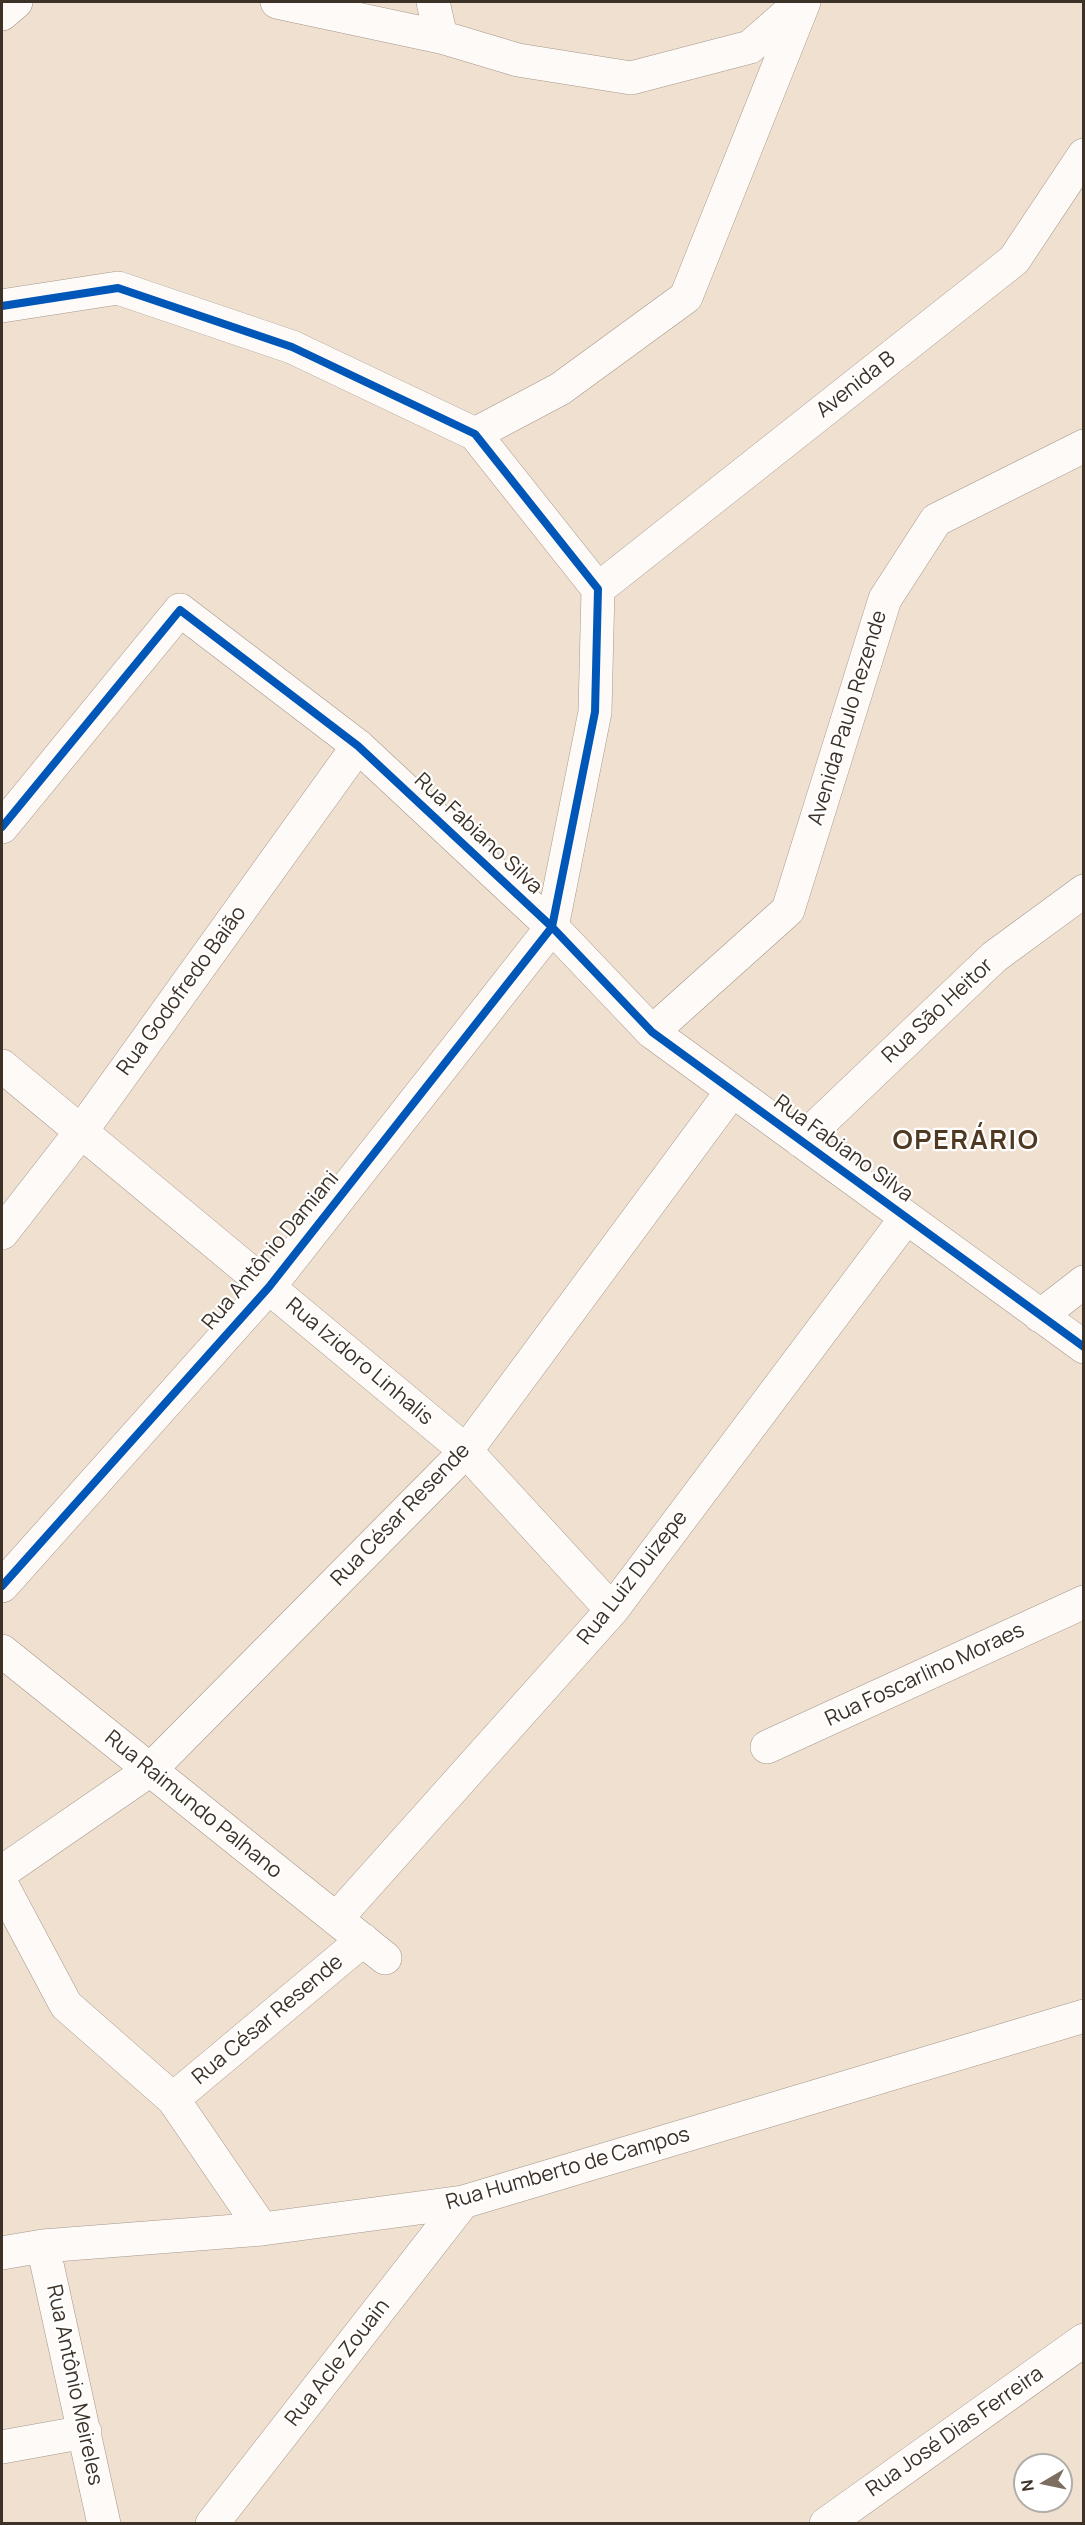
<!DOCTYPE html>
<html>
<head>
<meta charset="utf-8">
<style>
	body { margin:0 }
	#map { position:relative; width:1085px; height:2525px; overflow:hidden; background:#f0e0d0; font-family:Manrope,sans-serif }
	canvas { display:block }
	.frame { position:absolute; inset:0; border:3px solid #3d3227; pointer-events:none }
	.north { position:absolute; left:1013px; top:2453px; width:60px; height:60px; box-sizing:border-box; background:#fff; border:2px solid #b1ada9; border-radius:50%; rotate:261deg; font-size:16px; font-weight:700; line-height:24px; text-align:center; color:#3d3227 }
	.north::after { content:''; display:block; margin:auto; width:21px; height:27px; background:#7c6f62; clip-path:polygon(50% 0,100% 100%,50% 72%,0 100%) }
</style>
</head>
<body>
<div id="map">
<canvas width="1085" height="2525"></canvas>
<div class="frame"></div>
<div class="north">N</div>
</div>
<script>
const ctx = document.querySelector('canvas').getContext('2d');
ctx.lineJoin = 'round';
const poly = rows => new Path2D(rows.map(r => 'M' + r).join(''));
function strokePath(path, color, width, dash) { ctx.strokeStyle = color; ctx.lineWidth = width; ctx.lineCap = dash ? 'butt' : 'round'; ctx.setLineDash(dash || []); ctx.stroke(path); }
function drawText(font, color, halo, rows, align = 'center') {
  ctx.font = font + ' Manrope,sans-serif'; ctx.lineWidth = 4.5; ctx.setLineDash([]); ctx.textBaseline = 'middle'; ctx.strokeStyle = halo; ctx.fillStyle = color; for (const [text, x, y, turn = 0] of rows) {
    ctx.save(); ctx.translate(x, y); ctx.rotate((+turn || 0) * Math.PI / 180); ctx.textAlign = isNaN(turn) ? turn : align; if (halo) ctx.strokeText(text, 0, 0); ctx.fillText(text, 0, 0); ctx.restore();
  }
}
const minor = poly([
	[277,2,441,37,518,60,631,78,750,47,800,3],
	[433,2,441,37],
	[2,14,16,2],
	[2,306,118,288,292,347,475,434,598,589,595,712,552,927,269,1287,2,1586],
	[475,434,560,389,686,297,804,2],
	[598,589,1014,260,1084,155],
	[2,827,180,610,358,746,552,927,652,1032,1084,1347],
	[652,1032,788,910,885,599,936,520,1084,446],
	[2,1066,466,1451,612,1610],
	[801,1141,994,957,1084,891],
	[2,1233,80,1133,358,746],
	[1040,1316,1084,1282],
	[2,1651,385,1958],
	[767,1747,1084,1602],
	[2,1872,150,1770,466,1451,732,1091],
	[2,1885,66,2005,173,2099,262,2229],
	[336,1919,612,1610,906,1218],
	[173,2099,363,1940],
	[43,2246,104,2524],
	[2,2253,43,2246,262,2229,463,2202,1084,2016],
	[2,2447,85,2432],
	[212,2524,463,2202],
	[826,2524,1084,2340]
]);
strokePath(minor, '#a4978b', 34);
strokePath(minor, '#fdfaf8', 33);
strokePath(poly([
	[2,306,118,288,292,347,475,434,598,589,595,712,552,927,269,1287,2,1586],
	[2,827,180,610,358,746,552,927,652,1032,1084,1347]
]), '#0057b8', 8);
drawText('21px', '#3d3227', '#fff', [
	["Avenida B",856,385,-38],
	["Avenida Paulo Rezende",848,718,-73],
	["Rua Fabiano Silva",478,834,43],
	["Rua Godofredo Baião",182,991,-54],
	["Rua São Heitor",938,1011,-43],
	["Rua Fabiano Silva",843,1149,36],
	["Rua Antônio Damiani",271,1251,-50],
	["Rua Izidoro Linhalis",359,1362,40],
	["Rua César Resende",401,1515,-46],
	["Rua Luiz Duizepe",633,1578,-52],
	["Rua Foscarlino Moraes",925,1675,-25],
	["Rua Raimundo Palhano",193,1805,39],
	["Rua César Resende",268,2020,-40],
	["Rua Humberto de Campos",568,2169,-16],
	["Rua Acle Zouain",338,2363,-52],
	["Rua Antônio Meireles",74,2385,78],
	["Rua José Dias Ferreira",955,2432,-35]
]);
ctx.letterSpacing = '1.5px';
drawText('bold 27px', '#4f3920', '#fff', [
	["OPERÁRIO",966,1141]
]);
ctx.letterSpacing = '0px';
</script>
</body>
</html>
